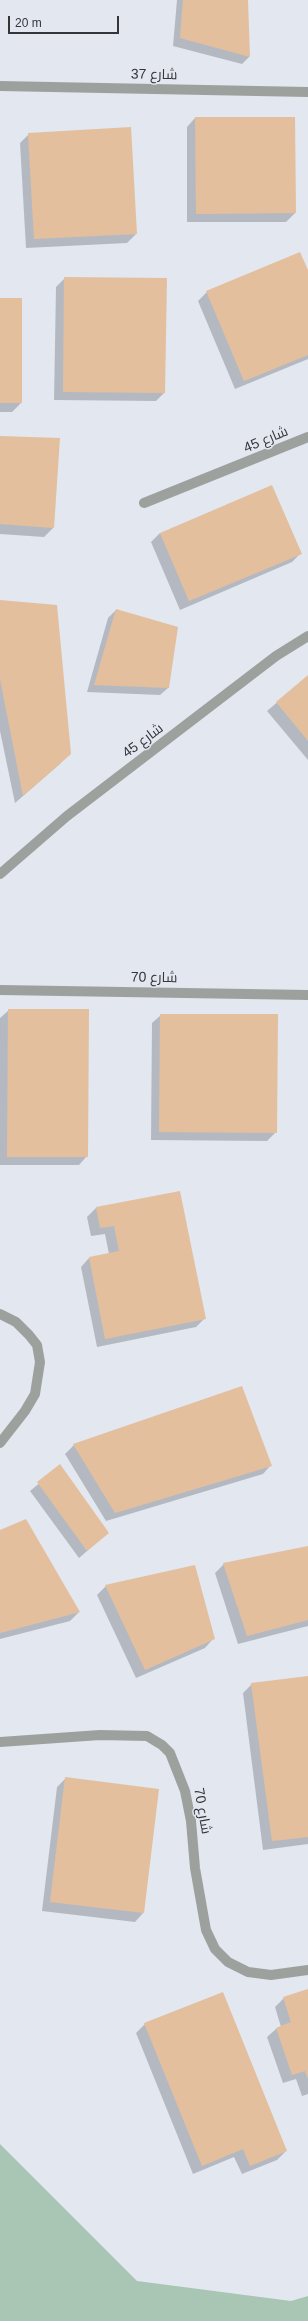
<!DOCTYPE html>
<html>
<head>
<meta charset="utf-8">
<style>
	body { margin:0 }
	#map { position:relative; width:308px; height:2321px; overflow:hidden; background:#e2e7f0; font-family:Arial,sans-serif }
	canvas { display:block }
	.scale { position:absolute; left:8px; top:16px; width:111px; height:18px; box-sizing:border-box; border:2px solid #343539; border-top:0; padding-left:5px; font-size:12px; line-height:14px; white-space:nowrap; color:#343539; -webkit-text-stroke:3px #e2e7f0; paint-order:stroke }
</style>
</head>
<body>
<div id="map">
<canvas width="308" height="2321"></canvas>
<div class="scale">20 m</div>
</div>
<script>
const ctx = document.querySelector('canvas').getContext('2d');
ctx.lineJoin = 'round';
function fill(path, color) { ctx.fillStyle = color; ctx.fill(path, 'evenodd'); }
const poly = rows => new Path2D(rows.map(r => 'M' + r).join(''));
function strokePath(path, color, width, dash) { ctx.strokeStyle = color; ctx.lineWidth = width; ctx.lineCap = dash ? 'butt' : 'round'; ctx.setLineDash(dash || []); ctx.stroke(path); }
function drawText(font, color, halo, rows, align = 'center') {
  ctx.font = font + ' Arial,Cairo,sans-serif'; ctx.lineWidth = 3; ctx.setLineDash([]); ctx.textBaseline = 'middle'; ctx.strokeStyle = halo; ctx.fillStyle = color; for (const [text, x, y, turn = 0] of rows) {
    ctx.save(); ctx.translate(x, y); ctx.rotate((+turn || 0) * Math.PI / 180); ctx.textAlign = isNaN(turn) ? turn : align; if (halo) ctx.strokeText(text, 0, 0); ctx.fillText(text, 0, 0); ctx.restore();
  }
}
fill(poly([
	[0,2144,137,2281,291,2301,308,2296,308,2321,0,2321]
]), '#a9c6b5');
fill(poly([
	[177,0,247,0,249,57,242,64,173,46],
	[195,118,295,213,286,222,187,222,187,127],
	[29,134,136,234,127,243,26,248,20,143],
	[308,273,308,359,235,389,198,301,207,292],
	[65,278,164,393,156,401,54,400,56,287],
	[0,299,21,299,21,403,12,412,0,412],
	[0,437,53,528,44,537,0,534],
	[160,533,301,553,292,562,180,610,151,542],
	[0,601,61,763,15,803,0,731],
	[116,610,168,688,160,695,87,692,108,618],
	[308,676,308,760,267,711],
	[9,1010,87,1156,79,1165,0,1165,0,1018],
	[161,1015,276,1132,267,1141,151,1140,152,1023],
	[179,1192,205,1318,196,1327,97,1347,81,1267,89,1258,109,1254,105,1234,91,1236,87,1217,96,1208],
	[74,1445,271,1465,263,1474,106,1521,65,1454],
	[60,1466,108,1533,79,1558,30,1491],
	[0,1532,79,1612,70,1621,0,1639],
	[308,1547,308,1626,238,1644,215,1573,224,1564],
	[106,1586,213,1639,205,1648,136,1678,97,1595],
	[308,1677,308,1844,263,1850,243,1693,252,1684],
	[66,1778,143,1913,135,1922,42,1911,57,1787],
	[308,1990,308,2094,302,2096,296,2079,283,2083,267,2037,276,2029,281,2027,275,2007,284,1998],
	[145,2024,286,2151,277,2160,242,2174,234,2157,193,2174,136,2033]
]), '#0003');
fill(poly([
	[183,0,248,0,250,57,180,38],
	[195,117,295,117,296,213,196,214],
	[131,127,137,234,34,239,28,133],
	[300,252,308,270,308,355,244,381,206,291],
	[64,277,167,278,165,393,63,392],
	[0,298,22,298,22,403,0,403],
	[0,436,60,438,54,528,0,524],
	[272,485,302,554,189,601,160,533],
	[0,600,57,605,71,754,23,796,0,679],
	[116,609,178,627,169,688,94,685],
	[308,675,308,741,276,702],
	[8,1009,89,1009,88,1157,7,1157],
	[160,1014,278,1014,277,1133,159,1132],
	[180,1191,206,1319,105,1339,89,1257,119,1251,114,1226,100,1228,96,1207],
	[242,1386,272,1466,115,1513,73,1444],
	[60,1464,109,1533,87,1551,37,1482],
	[26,1519,80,1612,0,1633,0,1530],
	[308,1546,308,1620,247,1636,223,1563],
	[195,1565,215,1639,145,1670,105,1585],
	[308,1676,308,1837,272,1841,251,1683],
	[65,1777,159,1789,144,1913,50,1902],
	[308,1989,308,2079,305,2071,292,2075,276,2028,291,2022,283,1997],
	[223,1992,287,2151,250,2166,243,2149,202,2166,144,2023]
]), '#e3bf9d');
strokePath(poly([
	[0,86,308,92],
	[144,503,308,437],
	[0,874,67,816,276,656,308,636],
	[0,990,308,995],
	[0,1314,16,1322,29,1335,37,1345,40,1362,35,1394,25,1411,0,1443],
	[0,1742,100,1735,147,1736,162,1745,170,1753,185,1791,191,1821,195,1868,206,1930,215,1949,228,1962,248,1972,271,1975,308,1970]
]), '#9da19d', 10);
drawText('14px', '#343539', '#e2e7f0', [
	["شارع 37",154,75,1],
	["شارع 45",266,440,-23],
	["شارع 45",143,741,-37],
	["شارع 70",154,978,1],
	["شارع 70",202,1811,80]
]);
</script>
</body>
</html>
